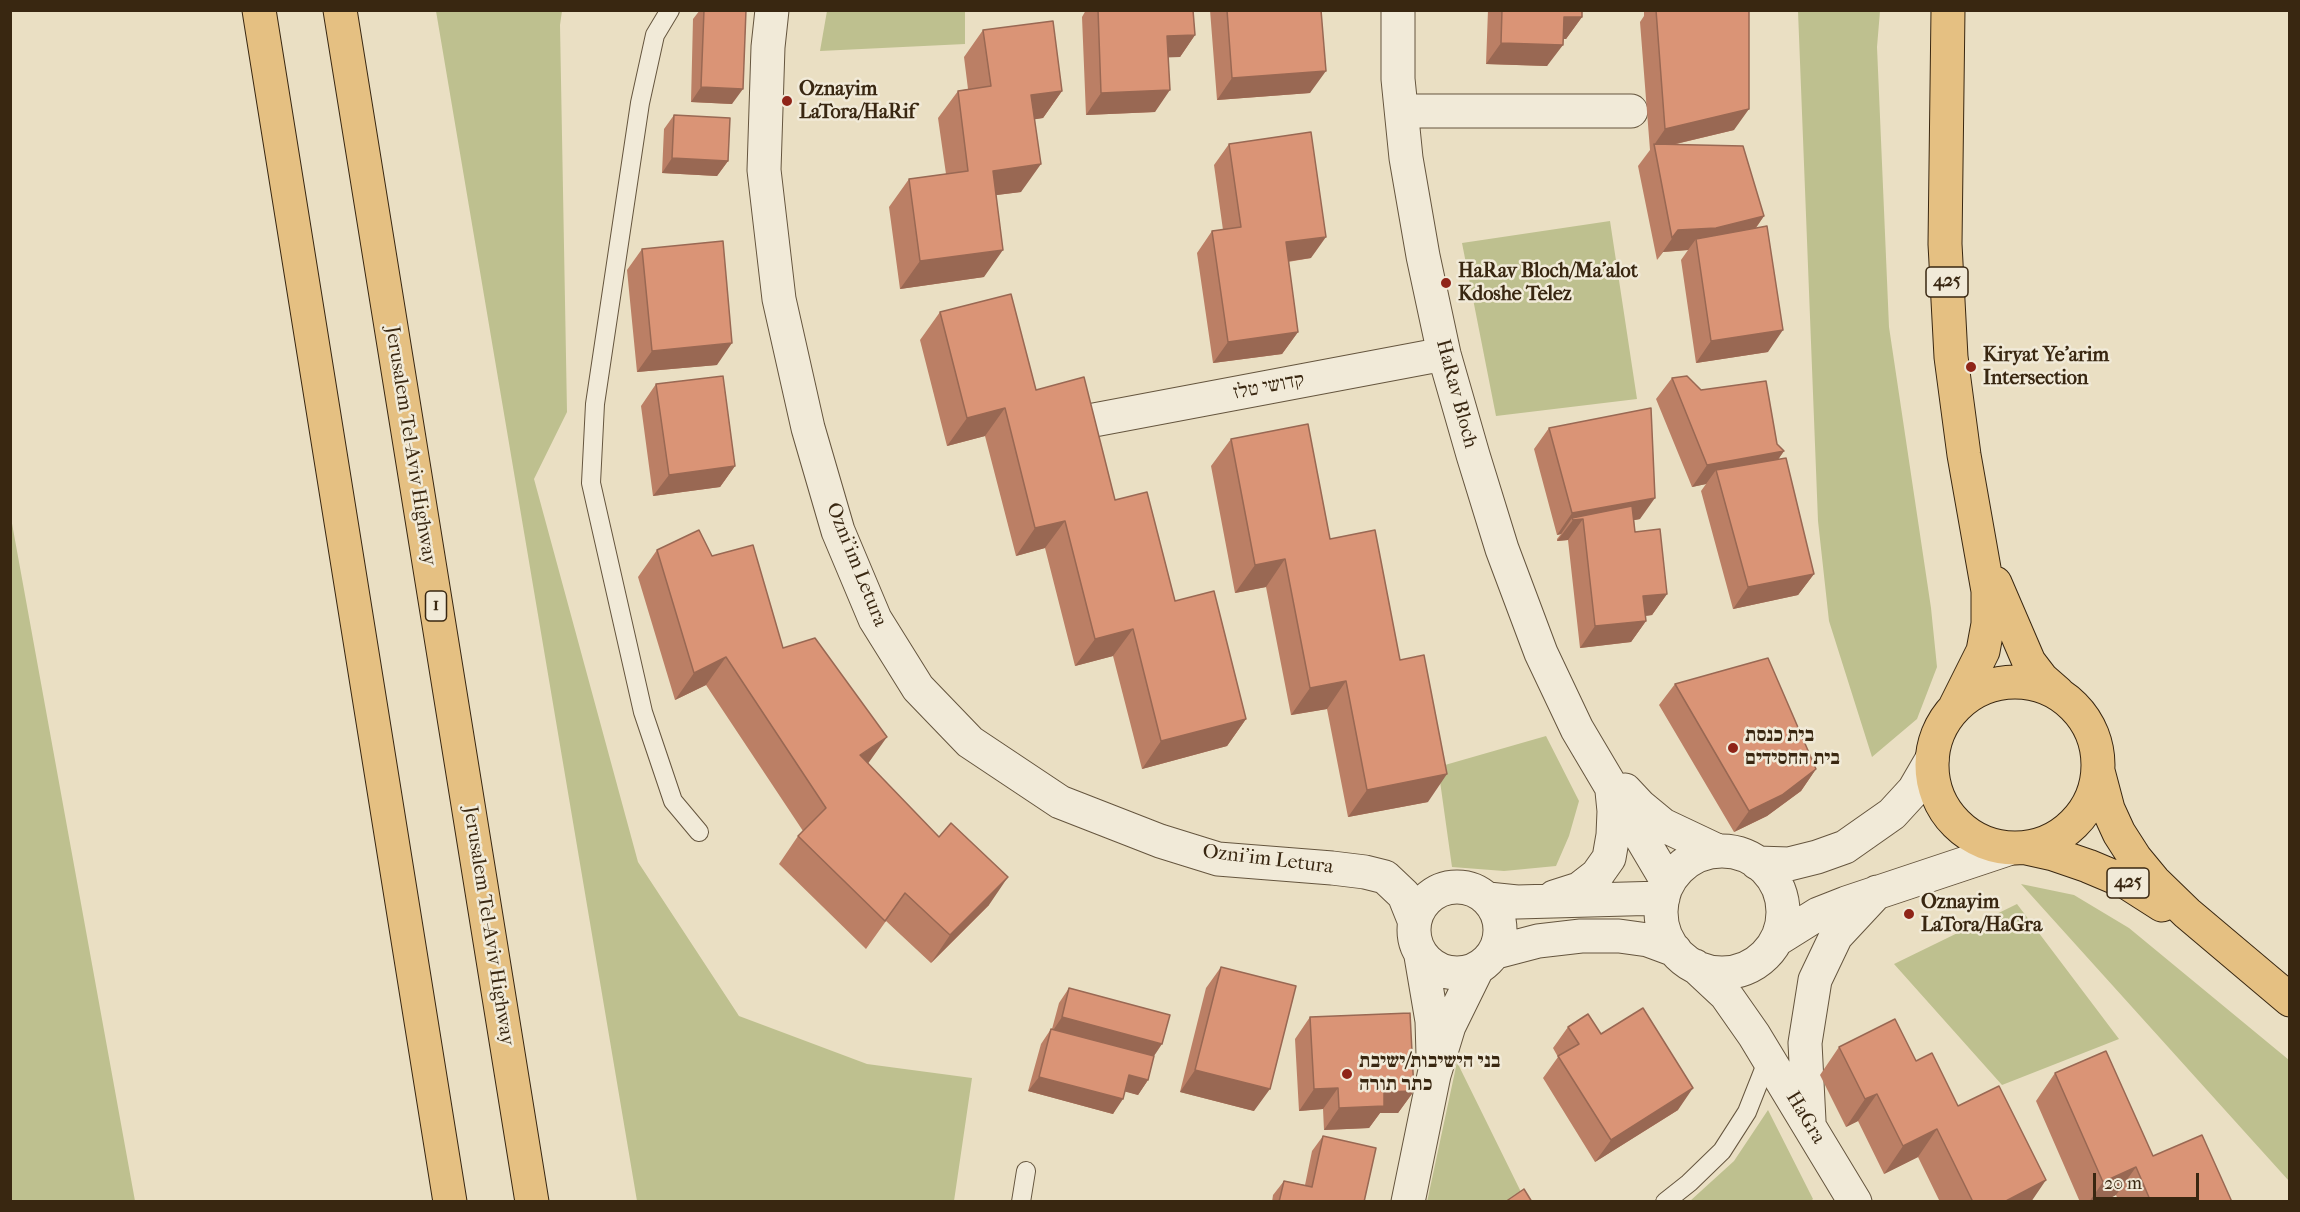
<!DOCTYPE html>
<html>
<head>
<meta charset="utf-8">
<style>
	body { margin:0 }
	#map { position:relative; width:2300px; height:1212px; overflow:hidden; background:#eadfc3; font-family:"IM FELL French Canon",serif }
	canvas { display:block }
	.frame { position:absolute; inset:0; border:12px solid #392711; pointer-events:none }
	.scale { position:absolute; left:2093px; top:1173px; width:106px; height:27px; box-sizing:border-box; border:3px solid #392711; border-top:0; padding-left:8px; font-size:18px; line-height:21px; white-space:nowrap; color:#392711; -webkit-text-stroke:4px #f1ead8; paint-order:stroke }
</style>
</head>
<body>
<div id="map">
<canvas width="2300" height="1212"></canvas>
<div class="frame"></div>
<div class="scale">20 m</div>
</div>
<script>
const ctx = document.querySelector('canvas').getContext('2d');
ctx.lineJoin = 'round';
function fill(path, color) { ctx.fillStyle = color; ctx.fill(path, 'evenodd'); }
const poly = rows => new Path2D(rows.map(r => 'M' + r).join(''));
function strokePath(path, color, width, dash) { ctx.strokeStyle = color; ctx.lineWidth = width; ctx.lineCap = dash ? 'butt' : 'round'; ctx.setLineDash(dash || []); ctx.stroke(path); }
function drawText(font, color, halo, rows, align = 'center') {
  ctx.font = font + ' "IM FELL French Canon","Frank Ruhl Libre",serif'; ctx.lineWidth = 5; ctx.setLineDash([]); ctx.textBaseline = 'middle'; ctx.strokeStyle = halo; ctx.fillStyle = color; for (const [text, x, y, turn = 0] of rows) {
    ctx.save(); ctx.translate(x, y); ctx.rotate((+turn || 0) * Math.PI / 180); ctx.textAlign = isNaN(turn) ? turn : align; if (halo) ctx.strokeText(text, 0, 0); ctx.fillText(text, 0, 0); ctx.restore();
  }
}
fill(poly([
	[436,11,562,11,560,25,567,412,534,479,638,862,739,1016,867,1064,972,1078,954,1201,637,1201],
	[827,11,965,11,965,44,820,51],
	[1798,11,1880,11,1877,47,1889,327,1931,608,1937,667,1917,719,1872,757,1829,621,1818,521],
	[1610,221,1637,399,1496,416,1462,243],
	[10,518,11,518,135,1201,11,1201],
	[1546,736,1579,801,1569,836,1556,866,1504,871,1452,867,1438,767],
	[2021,884,2074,895,2129,928,2289,1060,2289,1181],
	[2017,904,2119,1039,2002,1085,1894,964],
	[1457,1062,1521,1192,1507,1201,1427,1202],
	[1768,1110,1813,1199,1810,1202,1690,1201,1734,1161]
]), '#bec08f');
const service = poly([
	[670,10,655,35,640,103,595,404,591,483,643,712,673,801,699,832],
	[1021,1202,1026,1171],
	[1665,1202,1689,1183,1722,1151,1747,1112,1768,1059]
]);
const minor = poly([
	[772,10,768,47,764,170,779,299,808,428,838,531,875,619,918,688,970,742,1060,802,1160,841,1218,859,1332,868,1365,872,1385,877,1404,895,1414,920],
	[1398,10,1398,79,1406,158,1423,256,1444,354,1473,455,1502,549,1541,653,1577,729,1667,881],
	[1402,111,1631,111],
	[1094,420,1444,354],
	[1625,790,1640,806,1663,825,1718,851],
	'1661 912a61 61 0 1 1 122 0a61 61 0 1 1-122 0Z',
	[1757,863,1789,864,1817,857,1845,847,1892,814,1914,790,1932,759],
	'1414 930a43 43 0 1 1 86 0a43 43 0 1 1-86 0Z',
	[1554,897,1579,889,1597,875,1609,858,1613,835,1614,811,1612,791],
	[1488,899,1517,902,1663,898],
	[1778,939,1818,914,1846,903,2008,849],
	[1496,952,1538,941,1581,936,1619,936,1648,940,1675,950],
	[1421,956,1432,1021,1433,1055],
	[1695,966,1726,995,1754,1035,1855,1202],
	[1809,1121,1805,1043,1815,980,1836,936,1877,892],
	[1408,1202,1434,1075,1449,1026,1477,969]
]);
const primary = poly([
	[1948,10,1945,244,1951,357,1964,455,1988,591,1988,624,1983,651,1955,707],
	[1995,583,2029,662,2042,679,2058,693],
	'1932 765a83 83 0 1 1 166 0a83 83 0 1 1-166 0Z',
	[2098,771,2108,809,2119,833,2135,858,2154,881,2187,913,2290,1000],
	[2026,848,2053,854,2088,866,2126,882,2162,905]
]);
const trunk = poly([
	[259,10,450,1202],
	[340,10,532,1202]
]);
strokePath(service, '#65553e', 20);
strokePath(minor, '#65553e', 35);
strokePath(primary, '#392711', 35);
strokePath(trunk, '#392711', 35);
strokePath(service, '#f1ead8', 18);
strokePath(minor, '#f1ead8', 33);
strokePath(primary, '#e5c082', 33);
strokePath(trunk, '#e5c082', 33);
fill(poly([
	[700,10,746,10,732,104,691,102,693,19],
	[1086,10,1193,10,1195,35,1180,57,1168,57,1155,112,1086,115,1082,17],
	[1210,10,1321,10,1310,93,1217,100],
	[1488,10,1582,10,1582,17,1566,39,1563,39,1547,66,1486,64],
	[1644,10,1749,10,1734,130,1672,145,1764,216,1756,228,1768,352,1696,363,1681,260,1688,250,1663,252,1657,260,1638,166,1650,150,1640,22,1644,16],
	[983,30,1062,91,1043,118,1034,119,1021,192,996,195,984,277,900,289,889,207,909,179,946,174,938,118,958,91,968,89,964,57],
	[674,115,728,161,717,176,662,173,664,129],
	[1229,144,1311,258,1288,262,1298,332,1282,354,1213,363,1197,253,1212,231,1223,230,1214,165],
	[642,249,717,365,637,372,627,270],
	[940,312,1036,390,1115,500,1246,719,1227,746,1142,769,1113,656,1075,666,1045,548,1016,556,985,436,947,446,920,340],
	[1672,378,1701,390,1777,444,1784,451,1778,459,1814,574,1798,595,1733,609,1701,491,1706,484,1692,487,1656,399],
	[656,384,735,466,720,487,653,496,641,406],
	[1549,428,1640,519,1634,520,1635,532,1667,594,1652,615,1645,616,1646,621,1631,642,1580,648,1568,540,1557,541,1557,539,1561,534,1557,535,1534,449],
	[1231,439,1330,539,1428,802,1348,817,1327,709,1291,715,1266,587,1235,593,1211,466],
	[657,550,712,556,783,648,868,763,989,905,931,963,886,921,866,949,779,864,798,836,803,831,706,685,675,700,638,577],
	[1675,684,1816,769,1801,791,1767,816,1734,832,1659,705],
	[1221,967,1254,1111,1180,1092,1206,988],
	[1069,988,1154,1056,1148,1080,1138,1095,1125,1091,1113,1114,1028,1091,1041,1044,1051,1029,1052,1029,1059,1003],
	[1310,1017,1414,1091,1398,1113,1380,1113,1369,1128,1324,1130,1323,1109,1299,1111,1295,1039],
	[1568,1027,1601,1034,1678,1110,1595,1162,1543,1078,1558,1057,1553,1048],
	[1839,1047,1916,1061,1958,1106,2031,1202,1940,1202,1918,1157,1884,1174,1858,1121,1846,1127,1820,1075],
	[2055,1073,2153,1156,2232,1202,2119,1202,2116,1195,2102,1202,2080,1202,2036,1101],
	[1323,1136,1364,1202,1272,1202,1273,1195,1284,1181,1305,1185,1312,1151]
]), '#bb7f65');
fill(poly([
	[1564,17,1582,17,1566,39,1549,38],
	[1195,35,1180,57,1152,58,1167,36],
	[1501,43,1563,45,1547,66,1486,64],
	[1326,71,1310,93,1217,100,1232,78],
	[701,87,743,89,732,104,691,102],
	[1170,90,1155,112,1086,115,1101,93],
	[1062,91,1043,118,1012,123,1031,95],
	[1749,109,1734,130,1654,149,1654,145,1665,129],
	[672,158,728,161,717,176,662,173],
	[1041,164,1021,192,973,198,993,171],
	[1764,216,1749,237,1696,239,1688,250,1663,252,1657,260,1678,230],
	[1326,237,1311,258,1270,264,1286,242],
	[1003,250,984,277,900,289,920,261],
	[1783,330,1768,352,1696,363,1711,341],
	[1298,332,1282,354,1213,363,1228,342],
	[732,343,717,365,637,372,652,351],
	[1005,408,985,436,947,446,967,418],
	[1784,451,1769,473,1716,470,1706,484,1692,487,1707,465],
	[735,466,720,487,653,496,669,475],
	[1655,498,1640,519,1584,530,1583,519,1568,540,1557,541,1573,520,1572,518,1561,534,1557,535,1572,513],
	[1065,521,1045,548,1016,556,1035,528],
	[1285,559,1266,587,1235,593,1255,565],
	[1814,574,1798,595,1733,609,1748,587],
	[1667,594,1652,615,1628,618,1643,596],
	[1646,621,1631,642,1580,648,1595,626],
	[1133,629,1113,656,1075,666,1095,639],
	[726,657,706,685,675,700,694,673],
	[1346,681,1327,709,1291,715,1310,688],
	[1246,719,1227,746,1142,769,1161,741],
	[887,737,867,765,860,755],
	[1816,769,1801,791,1767,816,1734,832,1749,811],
	[1447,774,1428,802,1348,817,1367,790],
	[1008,877,989,905,931,963,950,935],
	[1062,1017,1162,1044,1152,1059,1052,1032],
	[1195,1070,1270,1089,1254,1111,1180,1092],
	[1129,1075,1148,1080,1138,1095,1119,1090],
	[1039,1077,1123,1099,1113,1114,1028,1091],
	[1338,1088,1323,1109,1299,1111,1314,1089],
	[1693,1088,1678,1110,1595,1162,1611,1140],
	[1414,1091,1398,1113,1380,1113,1369,1128,1324,1130,1339,1108,1384,1092],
	[1877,1094,1858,1121,1846,1127,1865,1099],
	[1937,1129,1918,1157,1884,1174,1903,1146],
	[2136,1167,2116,1195,2102,1202,2089,1202,2103,1182],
	[2046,1180,2031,1202,2004,1202]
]), '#996853');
const building = poly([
	[704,10,746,10,743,89,701,87,704,10],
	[1098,10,1193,10,1195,35,1167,36,1170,90,1101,93,1098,10],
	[1227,10,1321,10,1326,71,1232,78,1227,10],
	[1502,10,1582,10,1582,17,1564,17,1563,45,1501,43,1502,10],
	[1656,10,1749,10,1749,109,1665,129,1656,10],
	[1053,21,1062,91,1031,95,1041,164,993,171,1003,250,920,261,909,179,968,171,958,91,991,86,983,30,1053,21],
	[674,115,730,118,728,161,672,158,674,115],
	[1311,132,1326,237,1286,242,1298,332,1228,342,1212,231,1241,227,1229,144,1311,132],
	[1654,144,1743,146,1764,216,1716,228,1678,230,1672,238,1654,144],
	[1767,226,1783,330,1711,341,1696,239,1767,226],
	[723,241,732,343,652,351,642,249,723,241],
	[1011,294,1036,390,1084,377,1115,500,1147,492,1175,601,1214,591,1246,719,1161,741,1133,629,1095,639,1065,521,1035,528,1005,408,967,418,940,312,1011,294],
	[723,376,735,466,669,475,656,384,723,376],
	[1687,376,1701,390,1766,381,1777,444,1784,451,1707,465,1672,378,1687,376],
	[1651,408,1655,498,1572,513,1549,428,1651,408],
	[1308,424,1330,539,1375,530,1400,660,1424,655,1447,774,1367,790,1346,681,1310,688,1285,559,1255,565,1231,439,1308,424],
	[1786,458,1814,574,1748,587,1716,470,1786,458],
	[1632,506,1635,532,1660,529,1667,594,1643,596,1646,621,1595,626,1583,519,1573,520,1572,518,1632,506],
	[699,530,712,556,753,545,783,648,815,638,887,737,860,755,939,837,951,823,1008,877,950,935,905,893,885,921,798,836,826,808,726,657,694,673,657,550,699,530],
	[1768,658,1816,769,1782,795,1749,811,1675,684,1768,658],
	[1221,967,1296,986,1270,1089,1195,1070,1221,967],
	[1069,988,1170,1015,1162,1044,1062,1017,1069,988],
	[1643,1008,1693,1088,1611,1140,1558,1056,1579,1044,1568,1027,1588,1014,1601,1034,1643,1008],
	[1410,1013,1414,1091,1384,1092,1384,1106,1339,1108,1338,1088,1314,1089,1310,1017,1410,1013],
	[1895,1019,1916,1061,1932,1053,1958,1106,1999,1086,2046,1180,2004,1202,1973,1202,1937,1129,1903,1146,1877,1094,1865,1099,1839,1047,1895,1019],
	[1051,1029,1154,1056,1148,1080,1129,1075,1123,1099,1039,1077,1051,1029],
	[2106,1051,2153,1156,2202,1135,2232,1202,2151,1202,2136,1167,2103,1182,2055,1073,2106,1051],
	[1323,1136,1376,1148,1364,1202,1279,1202,1284,1181,1312,1187,1323,1136],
	[1524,1189,1532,1202,1505,1202,1524,1189]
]);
fill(building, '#da9476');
strokePath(building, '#996853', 1.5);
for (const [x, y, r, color] of [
	[787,101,6,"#8f2418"],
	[1446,283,6,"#8f2418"],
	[1971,367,6,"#8f2418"],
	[1733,748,6,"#8f2418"],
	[1909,914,6,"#8f2418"],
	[1347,1074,6,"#8f2418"]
]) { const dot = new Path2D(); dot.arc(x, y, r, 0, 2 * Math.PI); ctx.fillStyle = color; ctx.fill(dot); strokePath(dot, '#f1ead8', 2); }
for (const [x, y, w] of [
	[1947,282,42],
	[436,606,21],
	[2128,883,42]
]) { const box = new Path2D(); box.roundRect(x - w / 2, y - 15, w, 30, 4.5); ctx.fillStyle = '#f1ead8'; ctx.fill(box); strokePath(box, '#392711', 1.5); }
drawText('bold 18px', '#392711', null, [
	["425",1947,282],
	["1",436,606],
	["425",2128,883]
]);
drawText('bold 20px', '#392711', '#f1ead8', [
	["Oznayim",799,90],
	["LaTora/HaRif",799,113],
	["HaRav Bloch/Ma'alot",1458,272],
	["Kdoshe Telez",1458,295],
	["Kiryat Ye'arim",1983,356],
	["Intersection",1983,379],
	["בית כנסת",1745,736],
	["בית החסידים",1745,759],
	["Oznayim",1921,903],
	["LaTora/HaGra",1921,926],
	["בני הישיבות/ישיבת",1359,1062],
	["כתר תורה",1359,1085]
], 'left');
drawText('20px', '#392711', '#f1ead8', [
	["קדושי טלז",1269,387,-11],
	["HaRav Bloch",1456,394,75],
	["Jerusalem Tel-Aviv Highway",410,446,81],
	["Ozni'im Letura",856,565,68],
	["Ozni'im Letura",1268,860,7],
	["Jerusalem Tel-Aviv Highway",488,926,81],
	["HaGra",1805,1118,59]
]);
</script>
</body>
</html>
